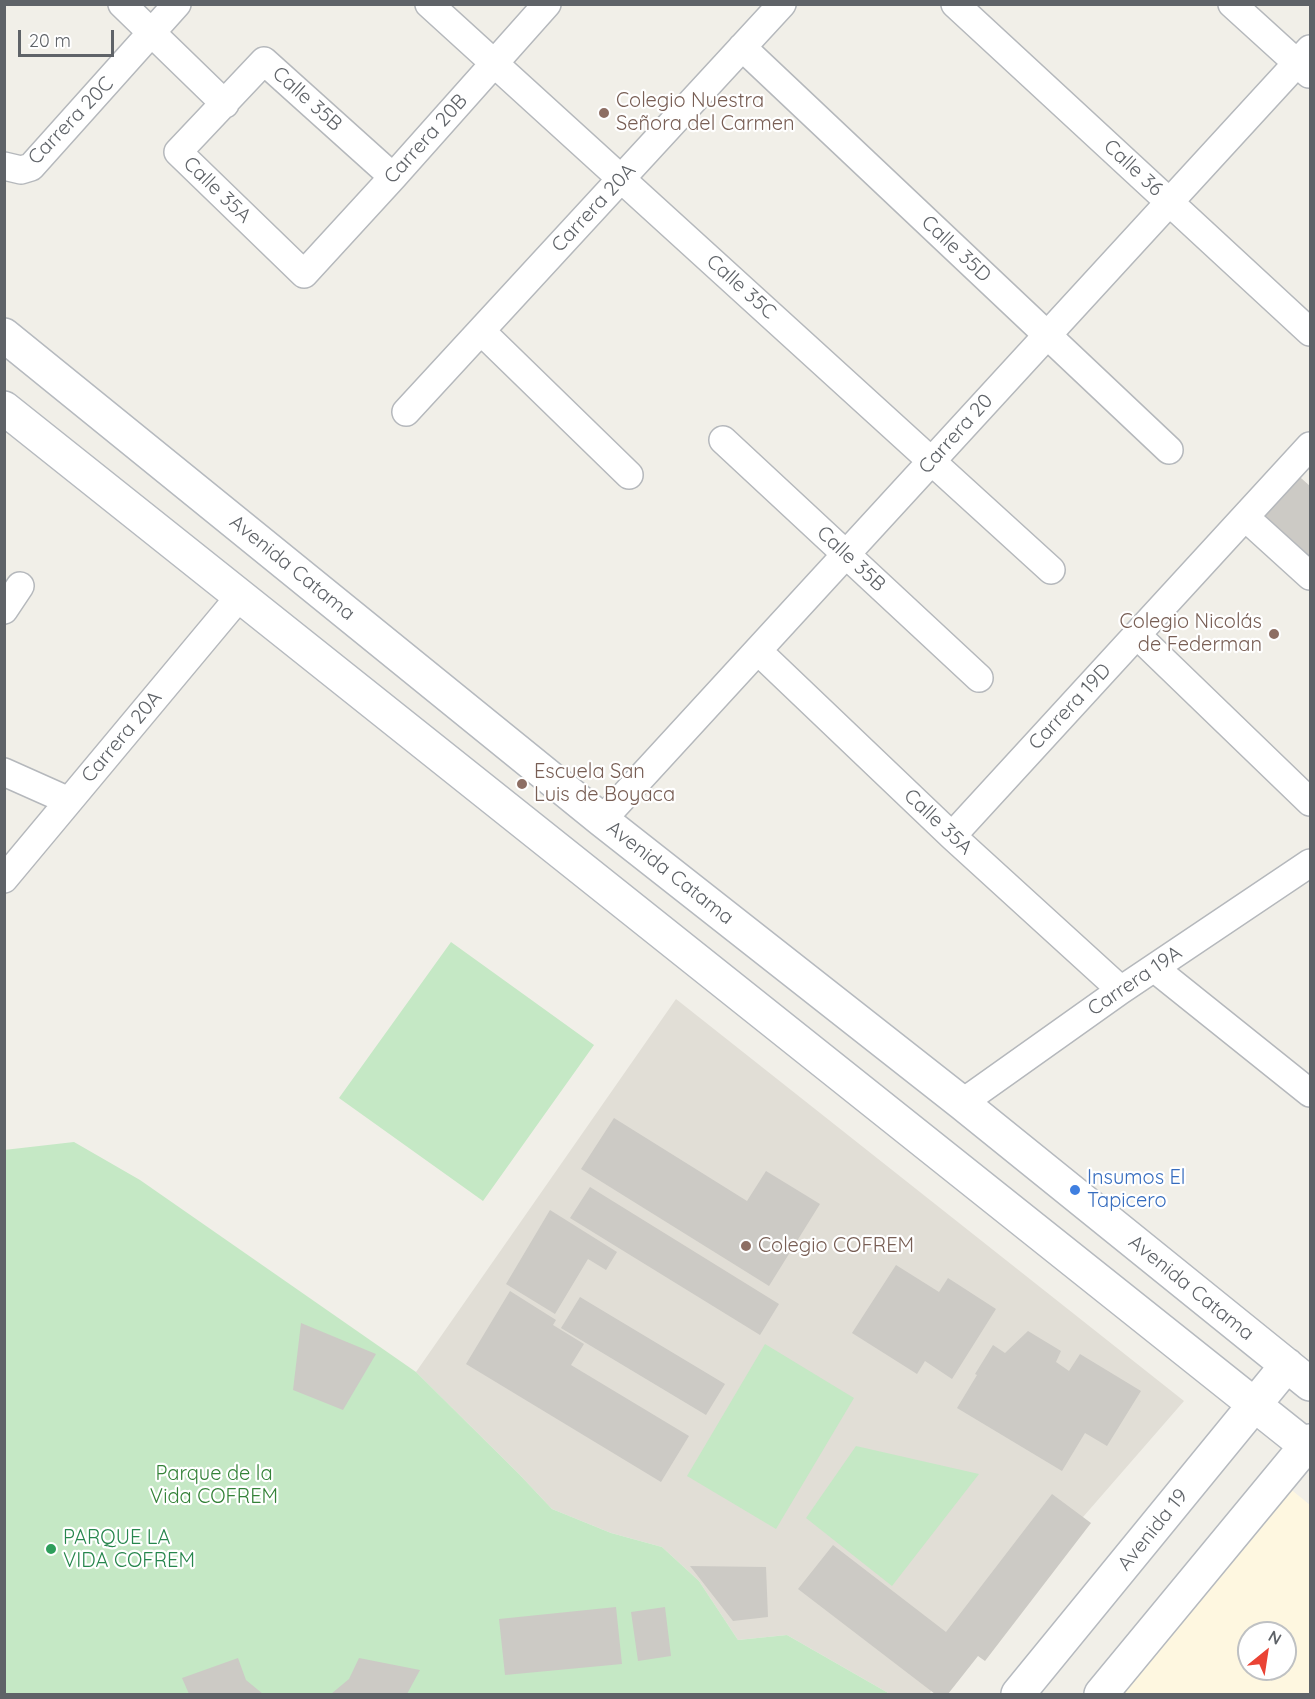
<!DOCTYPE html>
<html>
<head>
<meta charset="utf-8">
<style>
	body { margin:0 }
	#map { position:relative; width:1315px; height:1699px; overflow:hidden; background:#f1efe8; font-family:Quicksand,sans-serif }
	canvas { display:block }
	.frame { position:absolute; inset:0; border:6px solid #5f6368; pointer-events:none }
	.north { position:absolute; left:1237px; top:1621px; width:60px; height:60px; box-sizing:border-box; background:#fff; border:2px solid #bfc1c3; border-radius:50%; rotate:30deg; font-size:16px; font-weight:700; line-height:24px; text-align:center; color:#5f6368 }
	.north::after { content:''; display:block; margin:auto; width:21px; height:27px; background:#ea4335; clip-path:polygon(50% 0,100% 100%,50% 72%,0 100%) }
	.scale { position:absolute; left:18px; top:30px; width:96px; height:27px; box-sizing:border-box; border:3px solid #5f6368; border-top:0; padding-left:8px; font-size:18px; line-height:21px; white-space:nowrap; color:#5f6368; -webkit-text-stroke:4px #fff; paint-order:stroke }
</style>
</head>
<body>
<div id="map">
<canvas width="1315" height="1699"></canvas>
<div class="frame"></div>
<div class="north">N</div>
<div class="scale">20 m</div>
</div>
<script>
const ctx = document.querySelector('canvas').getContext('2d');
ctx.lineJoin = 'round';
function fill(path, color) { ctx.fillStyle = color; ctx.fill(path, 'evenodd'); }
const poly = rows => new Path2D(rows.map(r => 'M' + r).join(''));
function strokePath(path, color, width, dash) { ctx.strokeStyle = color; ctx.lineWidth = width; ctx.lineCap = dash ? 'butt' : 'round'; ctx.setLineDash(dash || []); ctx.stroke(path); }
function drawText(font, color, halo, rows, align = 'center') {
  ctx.font = font + ' Quicksand,sans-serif'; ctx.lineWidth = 4.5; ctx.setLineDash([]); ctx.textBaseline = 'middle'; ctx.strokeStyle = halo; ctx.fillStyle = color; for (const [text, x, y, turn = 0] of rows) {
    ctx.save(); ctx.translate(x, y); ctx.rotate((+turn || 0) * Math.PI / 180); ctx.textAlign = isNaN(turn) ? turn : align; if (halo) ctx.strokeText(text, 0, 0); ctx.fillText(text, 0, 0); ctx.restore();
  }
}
fill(poly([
	[1288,1487,1310,1505,1310,1694,1117,1694],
	[1249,1633,1285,1633,1285,1669,1249,1669]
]), '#fef7e0');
fill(poly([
	[676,999,1184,1401,929,1694,890,1694,787,1635,738,1640,699,1581,662,1547,611,1533,552,1509,519,1474,416,1372]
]), '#e1ded6');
fill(poly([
	[451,942,594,1045,483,1201,339,1098],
	[74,1142,140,1180,416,1372,519,1474,552,1509,611,1533,662,1547,699,1581,738,1640,787,1635,890,1694,5,1694,4,1150],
	[765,1344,854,1398,776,1529,687,1476],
	[856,1446,979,1474,892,1586,806,1518]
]), '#c5e8c5');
fill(poly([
	[1293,471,1310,486,1310,558,1258,510],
	[614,1118,747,1201,766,1171,820,1204,769,1286,581,1169],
	[590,1187,779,1304,760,1335,570,1218],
	[550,1210,617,1252,606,1270,588,1259,555,1314,506,1284],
	[896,1265,939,1292,948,1278,996,1309,952,1379,925,1361,917,1374,852,1333],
	[510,1291,556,1320,553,1325,584,1344,571,1365,689,1436,661,1482,466,1364],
	[580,1297,725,1384,706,1415,561,1328],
	[301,1323,376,1354,343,1410,293,1390],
	[1028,1331,1061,1351,1056,1362,1069,1371,1080,1354,1141,1391,1107,1446,1085,1433,1062,1471,957,1408,977,1375,975,1374,993,1345,1005,1353],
	[1052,1494,1091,1523,985,1661,978,1656,948,1694,935,1694,798,1589,833,1545,946,1632],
	[690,1566,766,1567,768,1617,733,1621],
	[616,1607,622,1664,505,1675,499,1619],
	[665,1607,671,1656,638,1661,631,1612],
	[238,1658,246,1680,263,1694,189,1694,182,1678],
	[359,1658,420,1670,407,1694,331,1694,349,1679]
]), '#cccac5');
const minor = poly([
	[122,4,225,104],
	[429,4,1051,570],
	[955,4,1310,332],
	[1232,4,1309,74],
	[742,47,1169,450],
	[4,166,21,170,31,167,177,4],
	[393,177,264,61,178,152,304,274,393,177,547,4],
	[481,331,629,475],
	[406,412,782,4],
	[723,440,979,678],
	[1245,517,1310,576],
	[4,610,20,586],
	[1137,635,1310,802],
	[758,651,952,836,1121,990],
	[4,772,69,801],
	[602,820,1310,49],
	[952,836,1310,446],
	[4,879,240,596],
	[1154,968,1310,1093],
	[962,1103,1121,990,1310,863]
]);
const secondary = poly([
	[4,335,602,820,962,1103,1310,1384],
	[4,408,1310,1449],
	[1018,1694,1287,1365],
	[1101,1694,1310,1441]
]);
strokePath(minor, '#b5b8bc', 30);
strokePath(secondary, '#b6babf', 36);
strokePath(minor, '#fff', 27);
strokePath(secondary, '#fff', 33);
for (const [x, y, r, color] of [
	[604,113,6,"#8d6e63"],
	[1274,634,6,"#8d6e63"],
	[522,784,6,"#8d6e63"],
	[1075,1190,6,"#3f7fe0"],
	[746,1246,6,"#8d6e63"],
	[51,1549,6,"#2e9e5b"]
]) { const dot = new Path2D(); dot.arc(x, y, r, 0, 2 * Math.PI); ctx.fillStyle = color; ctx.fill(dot); strokePath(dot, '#fff', 2); }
drawText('20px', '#5f6368', '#fff', [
	["Calle 35B",307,99,42],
	["Carrera 20C",71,121,-46],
	["Carrera 20B",426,139,-48],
	["Calle 36",1133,168,43],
	["Calle 35A",217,190,44],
	["Carrera 20A",594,208,-47],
	["Calle 35D",956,249,43],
	["Calle 35C",741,287,42],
	["Carrera 20",956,434,-48],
	["Calle 35B",851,559,43],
	["Avenida Catama",292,568,39],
	["Carrera 19D",1070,707,-47],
	["Carrera 20A",122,737,-50],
	["Calle 35A",938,822,43],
	["Avenida Catama",670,873,38],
	["Carrera 19A",1135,981,-34],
	["Avenida Catama",1191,1288,39],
	["Avenida 19",1153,1530,-51]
]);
drawText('20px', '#785e54', '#fff', [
	["Colegio Nuestra",616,101],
	["Señora del Carmen",616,124],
	["Colegio Nicolás",1262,622,"right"],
	["de Federman",1262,645,"right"],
	["Escuela San",534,772],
	["Luis de Boyaca",534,795],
	["Colegio COFREM",758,1246]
], 'left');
drawText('20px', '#366cbe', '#fff', [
	["Insumos El",1087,1178],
	["Tapicero",1087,1201]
], 'left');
drawText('20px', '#348238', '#fff', [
	["Parque de la",214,1474],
	["Vida COFREM",214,1497]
]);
drawText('20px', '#27864d', '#fff', [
	["PARQUE LA",63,1538],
	["VIDA COFREM",63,1561]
], 'left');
</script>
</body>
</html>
